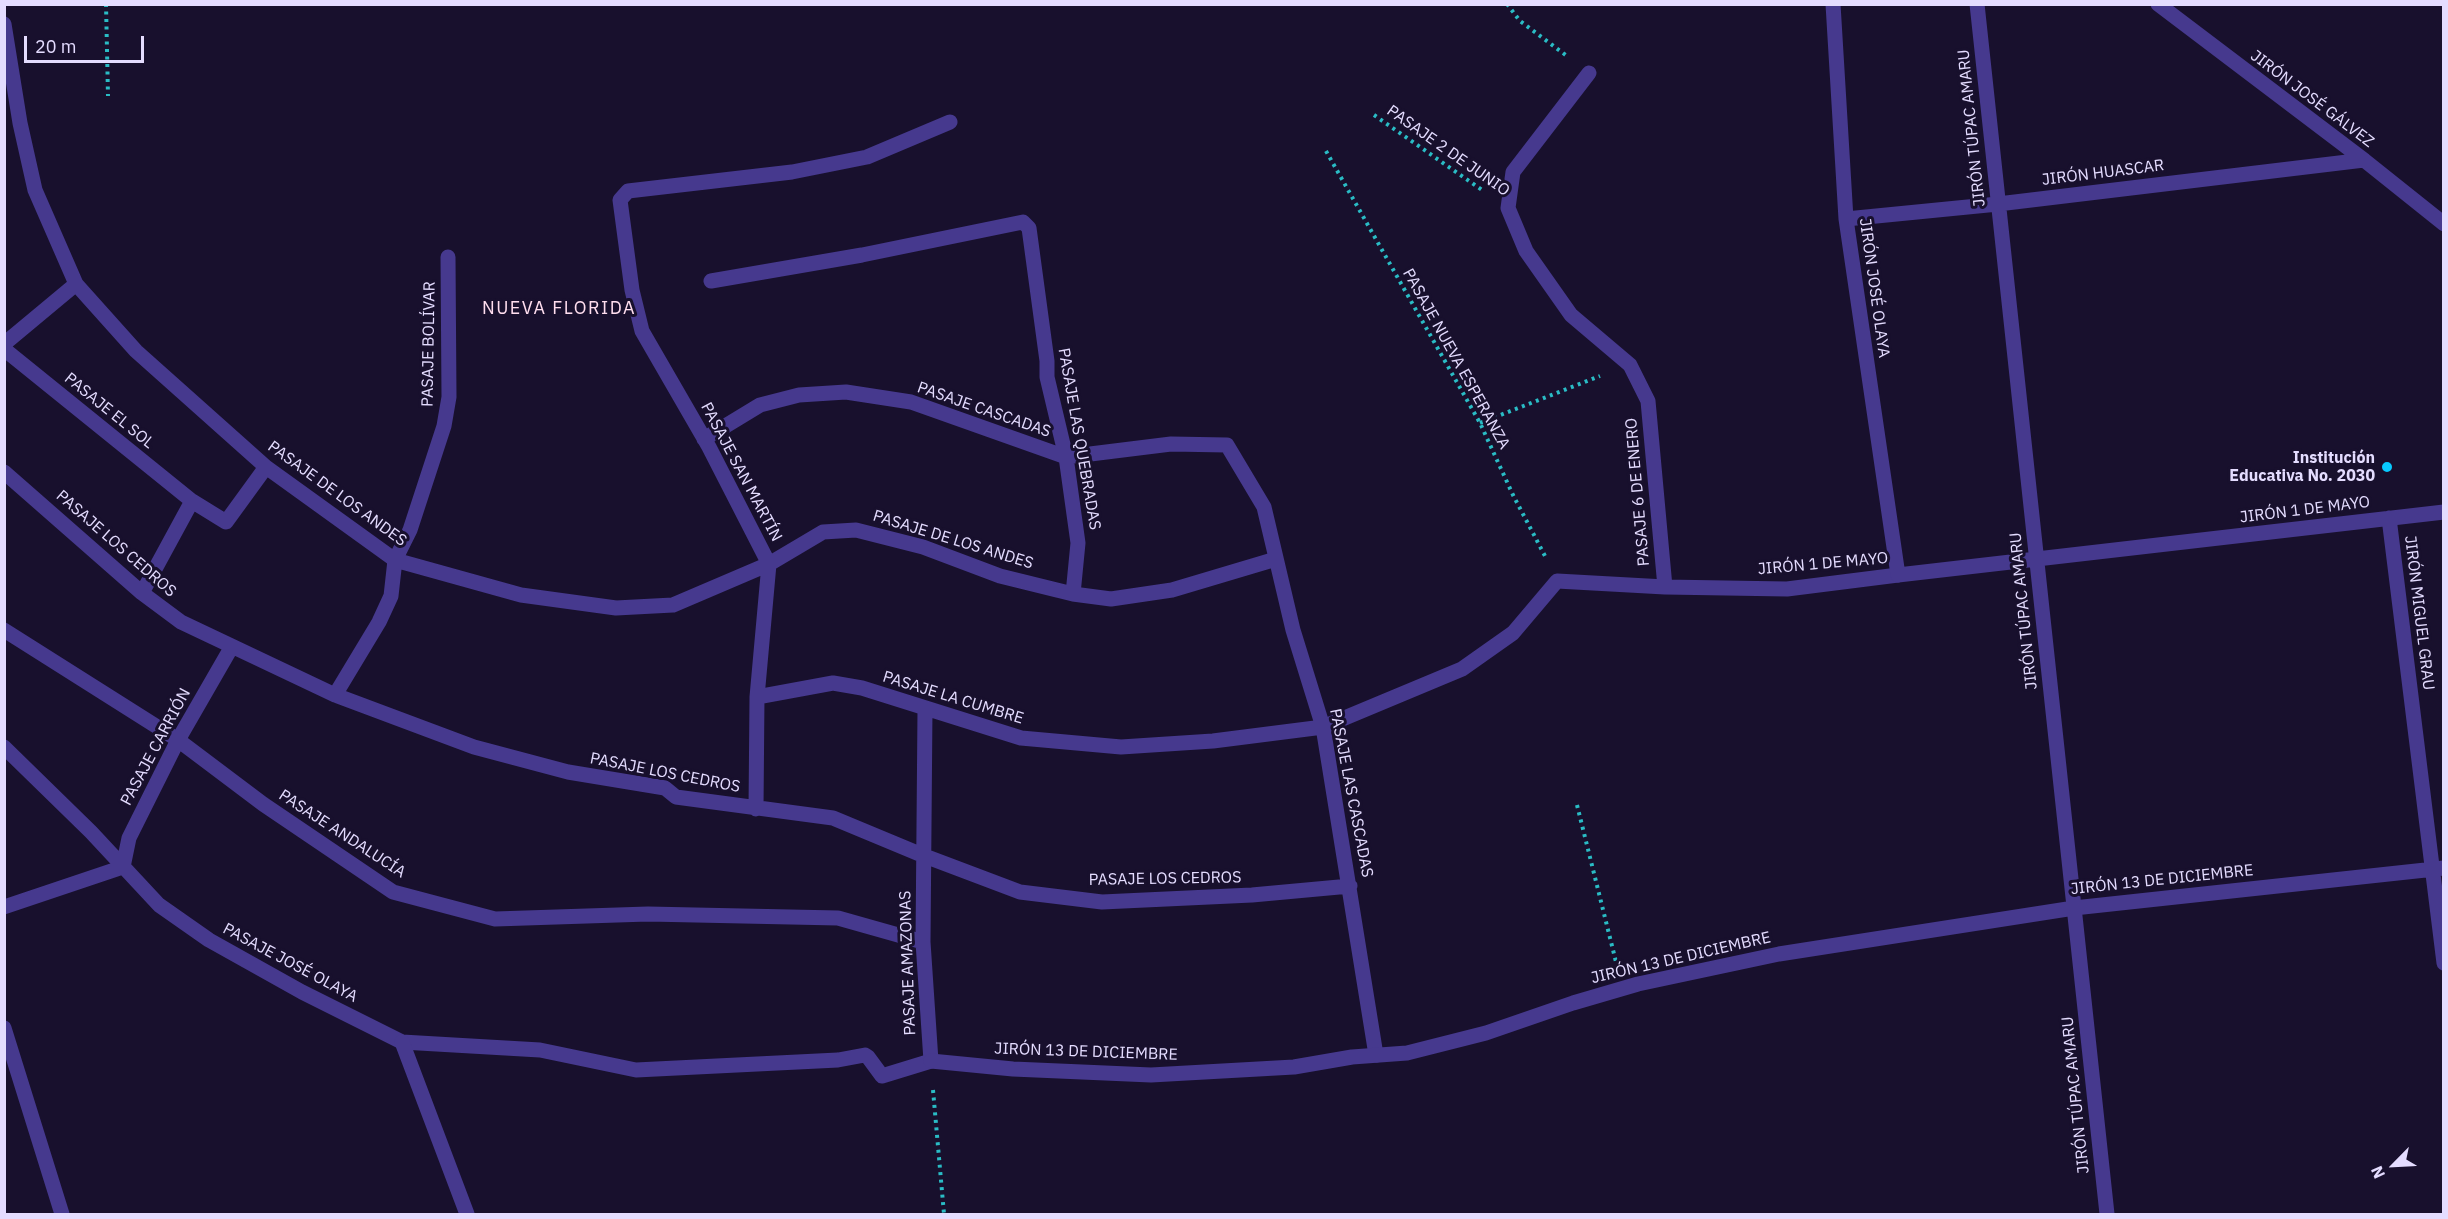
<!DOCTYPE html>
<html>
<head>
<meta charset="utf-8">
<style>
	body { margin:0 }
	#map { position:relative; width:2448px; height:1219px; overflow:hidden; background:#18102d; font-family:"IBM Plex Sans",sans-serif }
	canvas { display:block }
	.frame { position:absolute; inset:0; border:6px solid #e4dcff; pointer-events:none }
	.north { position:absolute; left:2364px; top:1135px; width:60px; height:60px; -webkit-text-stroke:4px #18102d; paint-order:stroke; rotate:246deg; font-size:16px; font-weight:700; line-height:24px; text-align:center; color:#e4dcff }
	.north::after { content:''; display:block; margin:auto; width:21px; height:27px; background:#e4dcff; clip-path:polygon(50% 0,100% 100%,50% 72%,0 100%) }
	.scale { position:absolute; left:24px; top:36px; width:120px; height:27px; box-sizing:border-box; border:3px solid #e4dcff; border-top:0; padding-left:8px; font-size:18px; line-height:21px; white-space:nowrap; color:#e4dcff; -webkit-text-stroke:4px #18102d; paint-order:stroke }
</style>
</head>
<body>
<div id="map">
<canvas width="2448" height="1219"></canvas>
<div class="frame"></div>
<div class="north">N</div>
<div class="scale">20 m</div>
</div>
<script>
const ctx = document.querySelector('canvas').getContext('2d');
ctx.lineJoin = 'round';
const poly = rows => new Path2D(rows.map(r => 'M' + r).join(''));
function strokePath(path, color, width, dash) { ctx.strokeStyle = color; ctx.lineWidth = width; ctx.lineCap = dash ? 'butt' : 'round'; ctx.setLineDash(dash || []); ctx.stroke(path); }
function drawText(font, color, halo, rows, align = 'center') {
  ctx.font = font + ' "IBM Plex Sans",sans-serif'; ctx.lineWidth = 6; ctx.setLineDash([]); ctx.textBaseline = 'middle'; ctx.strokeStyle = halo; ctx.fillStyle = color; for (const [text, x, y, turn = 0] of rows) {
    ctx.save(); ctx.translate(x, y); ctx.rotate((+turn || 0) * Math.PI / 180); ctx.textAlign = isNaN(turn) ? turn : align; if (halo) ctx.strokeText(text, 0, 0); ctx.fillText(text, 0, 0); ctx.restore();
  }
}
strokePath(poly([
	[106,4,108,96],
	[1507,4,1520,21,1567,56],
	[1374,115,1482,190],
	[1326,151,1480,423,1513,495,1545,556],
	[1480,423,1600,376],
	[1577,805,1616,962],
	[933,1090,944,1214]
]), '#2abcc5', 4, [3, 4.5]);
strokePath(poly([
	[4,24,20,123,35,190,76,284,136,351,266,467,395,560,521,595,616,608,673,605,769,564,823,532,856,530,923,547,1000,576,1073,594,1111,599,1172,590,1276,559],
	[1589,73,1513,172,1508,208,1526,251,1571,315,1630,365,1648,401,1665,587],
	[711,281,862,255,1023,222,1029,228,1047,361,1047,377,1066,457,1078,543,1073,594],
	[4,344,76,284],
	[4,349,192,501],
	[704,439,760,405,799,395,846,392,911,402,1066,457,1171,444,1227,445,1264,507,1293,630,1323,727,1376,1055],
	[4,472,142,593,181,622,335,695,474,747,568,772,665,788,676,797,833,818,922,855,1020,892,1102,902,1252,895,1350,886],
	[142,593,192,501,226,522,266,467],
	[4,630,178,740,263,804,393,892,495,919,648,914,838,918,923,942],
	[335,695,379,622,391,596,395,560,410,530,444,426,449,397,448,257],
	[757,697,833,683,862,688,1021,738,1121,747,1213,741,1323,727,1462,669,1513,633,1557,581,1665,587,1787,589,1898,575],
	[4,747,91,832,159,905,209,940,302,992,402,1042,540,1050,636,1070,838,1060,865,1055,868,1057,882,1076,931,1061,923,942,925,709],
	[756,809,757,697,769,564,709,447,642,331,632,290,620,200,628,191,792,172,867,157,950,122],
	[123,867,129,838,178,740,231,648],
	[4,907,123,867],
	[4,1028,62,1214]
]), '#46398e', 15);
strokePath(poly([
	[1833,4,1846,219,1898,575,2444,512],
	[1977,4,2107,1214],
	[2158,4,2364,160,2444,224],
	[1846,219,1998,204,2364,160],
	[2389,518,2444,963],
	[402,1042,467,1214],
	[931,1061,1013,1069,1151,1075,1294,1067,1352,1057,1407,1053,1486,1033,1573,1003,1638,984,1779,954,2074,908,2444,868]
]), '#46398e', 15);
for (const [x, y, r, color] of [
	[2387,467,6,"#08caff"]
]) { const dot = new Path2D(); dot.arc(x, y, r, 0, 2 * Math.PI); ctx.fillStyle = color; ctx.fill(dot); strokePath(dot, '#18102d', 2); }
drawText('16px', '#e4dcff', '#18102d', [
	["JIRÓN JOSÉ GÁLVEZ",2312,99,37],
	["JIRÓN TÚPAC AMARU",1972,128,-96],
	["PASAJE 2 DE JUNIO",1448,151,35],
	["JIRÓN HUASCAR",2103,173,-7],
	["JIRÓN JOSÉ OLAYA",1874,288,82],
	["PASAJE BOLÍVAR",429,344,-89],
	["PASAJE NUEVA ESPERANZA",1456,359,61],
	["PASAJE CASCADAS",984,410,19],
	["PASAJE EL SOL",109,411,39],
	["PASAJE LAS QUEBRADAS",1079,439,80],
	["PASAJE SAN MARTÍN",741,472,62],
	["PASAJE 6 DE ENERO",1638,492,-95],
	["PASAJE DE LOS ANDES",337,494,36],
	["JIRÓN 1 DE MAYO",2305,510,-7],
	["PASAJE DE LOS ANDES",953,540,17],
	["PASAJE LOS CEDROS",116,544,41],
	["JIRÓN 1 DE MAYO",1823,564,-5],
	["JIRÓN TÚPAC AMARU",2024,611,-96],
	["JIRÓN MIGUEL GRAU",2419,613,83],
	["PASAJE LA CUMBRE",953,698,17],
	["PASAJE CARRIÓN",156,747,-62],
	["PASAJE LOS CEDROS",665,773,11],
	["PASAJE LAS CASCADAS",1351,793,79],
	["PASAJE ANDALUCÍA",342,834,33],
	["PASAJE LOS CEDROS",1165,879,-1],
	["JIRÓN 13 DE DICIEMBRE",2162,880,-6],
	["JIRÓN 13 DE DICIEMBRE",1681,958,-13],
	["PASAJE JOSÉ OLAYA",290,963,28],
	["PASAJE AMAZONAS",908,963,-92],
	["JIRÓN 13 DE DICIEMBRE",1086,1052,2],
	["JIRÓN TÚPAC AMARU",2076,1095,-96]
]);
drawText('bold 16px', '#e4dcff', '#18102d', [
	["Institución",2375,458],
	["Educativa No. 2030",2375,476]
], 'right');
ctx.letterSpacing = '1.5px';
drawText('18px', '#ffdeef', '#18102d', [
	["NUEVA FLORIDA",559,309]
]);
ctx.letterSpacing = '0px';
</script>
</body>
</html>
